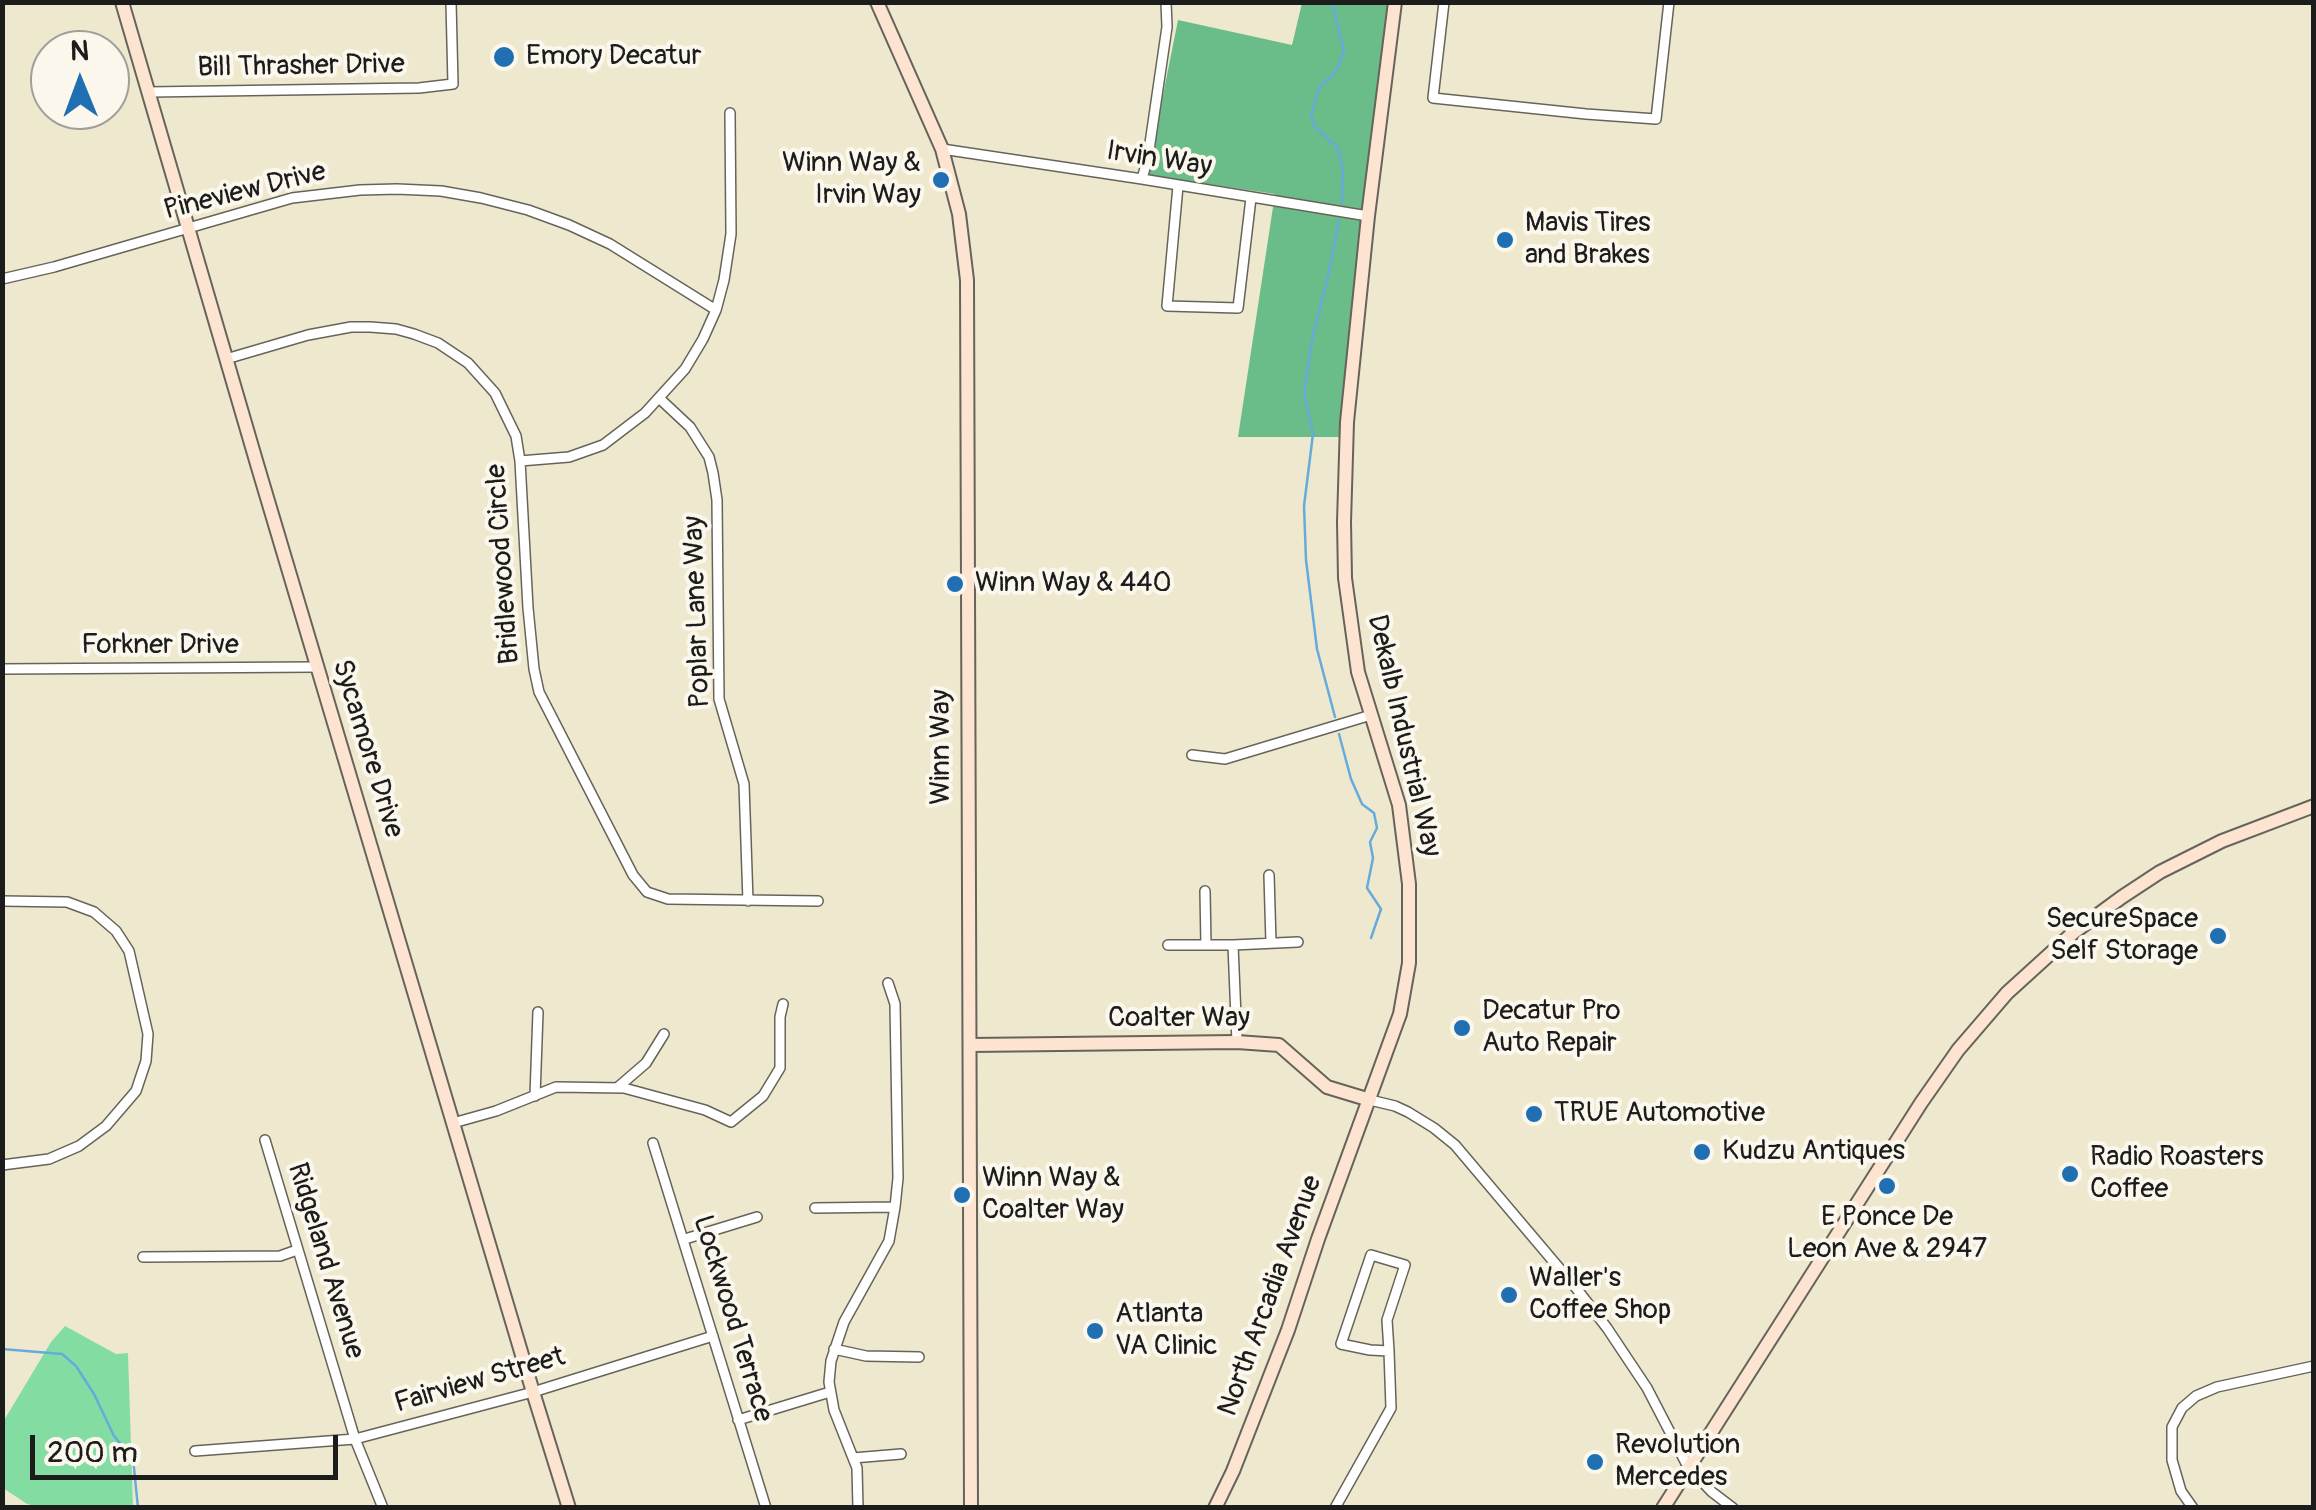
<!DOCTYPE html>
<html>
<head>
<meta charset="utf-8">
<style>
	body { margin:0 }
	#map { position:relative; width:2316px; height:1510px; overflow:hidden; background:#eee9ce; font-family:Pangolin,sans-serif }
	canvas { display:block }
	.frame { position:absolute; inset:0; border:5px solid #1c1c1c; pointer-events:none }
	.north { position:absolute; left:30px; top:30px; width:100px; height:100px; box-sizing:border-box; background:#fbf7ec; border:2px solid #a29f99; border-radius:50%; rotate:359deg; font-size:28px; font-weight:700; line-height:40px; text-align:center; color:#1c1c1c }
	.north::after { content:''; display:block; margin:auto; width:35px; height:45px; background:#1f6fb2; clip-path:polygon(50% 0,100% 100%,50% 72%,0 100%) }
	.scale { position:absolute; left:30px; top:1435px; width:308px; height:45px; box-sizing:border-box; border:5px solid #1c1c1c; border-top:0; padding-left:12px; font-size:30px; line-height:35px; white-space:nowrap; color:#1c1c1c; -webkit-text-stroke:8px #fbf7ec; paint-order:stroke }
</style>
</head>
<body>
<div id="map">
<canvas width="2316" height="1510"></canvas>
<div class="frame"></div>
<div class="north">N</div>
<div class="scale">200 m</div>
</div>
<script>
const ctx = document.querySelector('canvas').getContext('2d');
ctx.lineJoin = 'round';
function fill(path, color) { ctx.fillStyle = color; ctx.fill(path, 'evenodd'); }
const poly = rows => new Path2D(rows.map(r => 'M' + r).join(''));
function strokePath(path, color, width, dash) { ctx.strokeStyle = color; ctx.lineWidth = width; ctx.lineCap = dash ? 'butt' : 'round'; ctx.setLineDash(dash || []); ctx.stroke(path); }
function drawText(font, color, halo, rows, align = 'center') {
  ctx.font = font + ' Pangolin,sans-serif'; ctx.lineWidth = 8; ctx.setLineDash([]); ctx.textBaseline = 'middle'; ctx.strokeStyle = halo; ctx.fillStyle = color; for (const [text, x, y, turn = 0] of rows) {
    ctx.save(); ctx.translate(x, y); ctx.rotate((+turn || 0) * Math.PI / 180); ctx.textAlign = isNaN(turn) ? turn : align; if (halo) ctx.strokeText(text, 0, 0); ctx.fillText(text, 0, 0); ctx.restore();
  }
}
fill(poly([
	[65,1326,116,1354,128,1353,133,1507,40,1507,27,1504,3,1488,3,1422,51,1342]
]), '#83dda3');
fill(poly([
	[1302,3,1398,3,1376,159,1351,437,1238,437,1275,194,1147,175,1178,20,1292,45]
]), '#6abc89');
strokePath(poly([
	[1332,2,1344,52,1335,73,1319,87,1311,116,1316,128,1338,148,1343,170,1342,203],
	[1335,717,1317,649,1306,560,1304,506,1313,434,1304,393,1313,336,1329,272,1339,220],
	[1339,734,1351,779,1362,804,1374,813,1377,828,1370,842,1373,858,1367,888,1381,909,1371,938],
	[2,1349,62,1354,76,1366,94,1394,114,1436,133,1458,138,1508]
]), '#65abdb', 2.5);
const street = poly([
	[1444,2,1433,98,1586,114,1656,119,1669,2],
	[149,92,419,88,453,84,451,2],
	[942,149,1142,179,1368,216],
	[1142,179,1148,157,1167,27,1166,2],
	[1178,186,1167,306,1238,308,1251,198],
	[2,279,54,267,292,198,360,190,397,189,441,191,481,198,528,210,569,225,610,244,716,310],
	[226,359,308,335,351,327,370,327,396,329,414,334,438,343,468,363,495,393,516,436,520,461,528,608,534,669,539,692,633,875,647,892,668,899,818,901],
	[659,398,690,427,709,457,713,473,717,500,719,699,744,784,748,901],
	[520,461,569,457,603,445,645,413,685,369,703,339,716,310,724,280,731,234,730,113],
	[2,669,317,667],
	[1192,755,1225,759,1371,715],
	[1269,875,1271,943],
	[1205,891,1206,945],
	[2,901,67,902,94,912,116,931,129,951,148,1034,146,1061,136,1091,106,1126,79,1146,49,1159,2,1165],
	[1168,945,1233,945,1298,942],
	[1233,945,1237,1042],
	[617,1088,646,1063,664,1034],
	[535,1096,538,1012],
	[1370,1100,1395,1106,1408,1112,1434,1128,1455,1145,1576,1288,1607,1328,1647,1388,1688,1467,1712,1492,1733,1508],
	[453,1123,496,1111,556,1087,624,1088,705,1110,731,1122,763,1096,780,1068,780,1017,783,1004],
	[265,1140,355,1439,383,1508],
	[653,1143,766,1508],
	[815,1208,895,1207],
	[685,1239,757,1217],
	[143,1257,280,1256,297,1250],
	[834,1349,866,1356,919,1357],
	[738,1420,830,1392],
	[195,1451,355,1439,533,1392,713,1336],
	[853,1458,901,1454],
	[858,1508,857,1468,834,1410,829,1382,831,1361,844,1322,889,1241,895,1207,898,1178,895,1004,888,983],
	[1335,1508,1391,1408,1389,1351,1387,1320,1405,1265,1371,1255,1341,1344,1370,1350,1389,1351],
	[2193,1508,2181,1491,2172,1460,2172,1427,2182,1408,2196,1396,2217,1387,2314,1366]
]);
const secondary = poly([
	[122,2,257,464,533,1392,569,1508],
	[877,2,942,149,959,214,967,280,971,1508],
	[971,1045,1237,1042,1279,1045,1327,1087,1370,1100],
	[1215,1508,1233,1471,1288,1330,1318,1239,1400,1014,1409,963,1409,884,1399,805,1358,672,1345,578,1344,522,1347,422,1368,216,1395,2],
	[1663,1508,1921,1103,1958,1050,2007,993,2073,933,2122,897,2160,872,2222,841,2314,806]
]);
strokePath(street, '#66645a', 12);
strokePath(secondary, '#66645a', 16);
strokePath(street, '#fff', 9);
strokePath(secondary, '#fde4d0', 12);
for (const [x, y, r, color] of [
	[504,57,12,"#1f6fb2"],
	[941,180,10,"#1f6fb2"],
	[1505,240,10,"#1f6fb2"],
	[955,584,10,"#1f6fb2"],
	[2218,936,10,"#1f6fb2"],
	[1462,1028,10,"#1f6fb2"],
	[1534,1114,10,"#1f6fb2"],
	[1702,1152,10,"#1f6fb2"],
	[2070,1174,10,"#1f6fb2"],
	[1887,1186,10,"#1f6fb2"],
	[962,1195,10,"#1f6fb2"],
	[1509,1295,10,"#1f6fb2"],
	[1095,1331,10,"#1f6fb2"],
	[1595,1462,10,"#1f6fb2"]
]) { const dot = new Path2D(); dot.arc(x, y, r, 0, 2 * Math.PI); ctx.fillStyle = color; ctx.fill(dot); strokePath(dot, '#fbf7ec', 4); }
drawText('28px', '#1c1c1c', '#fbf7ec', [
	["Emory Decatur",526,57],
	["Winn Way &",921,164,"right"],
	["Irvin Way",921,196,"right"],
	["Mavis Tires",1525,224],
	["and Brakes",1525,256],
	["Winn Way & 440",975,584],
	["SecureSpace",2198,920,"right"],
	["Self Storage",2198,952,"right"],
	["Decatur Pro",1482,1012],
	["Auto Repair",1482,1044],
	["TRUE Automotive",1554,1114],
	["Kudzu Antiques",1722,1152],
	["Radio Roasters",2090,1158],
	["Coffee",2090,1190],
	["Winn Way &",982,1179],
	["Coalter Way",982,1211],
	["E Ponce De",1887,1218,"center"],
	["Leon Ave & 2947",1887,1250,"center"],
	["Waller's",1529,1279],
	["Coffee Shop",1529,1311],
	["Atlanta",1115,1315],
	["VA Clinic",1115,1347],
	["Revolution",1615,1446],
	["Mercedes",1615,1478]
], 'left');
drawText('28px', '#1c1c1c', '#fbf7ec', [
	["Bill Thrasher Drive",301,67,-1],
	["Irvin Way",1159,160,9],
	["Pineview Drive",245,192,-14],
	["Bridlewood Circle",504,564,-94],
	["Poplar Lane Way",698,612,-92],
	["Forkner Drive",160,646],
	["Dekalb Industrial Way",1403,736,77],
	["Winn Way",942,747,-90],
	["Sycamore Drive",367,749,73],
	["Coalter Way",1179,1019],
	["Ridgeland Avenue",325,1261,73],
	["North Arcadia Avenue",1271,1296,-70],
	["Lockwood Terrace",732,1319,73],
	["Fairview Street",480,1381,-16]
]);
</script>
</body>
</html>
